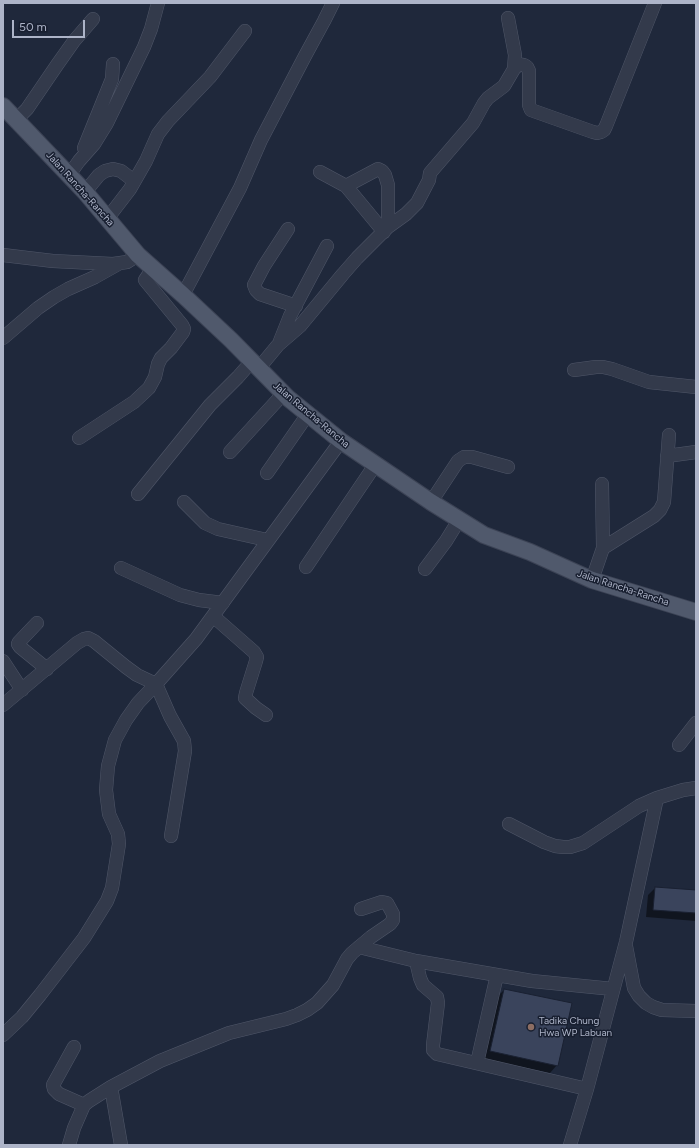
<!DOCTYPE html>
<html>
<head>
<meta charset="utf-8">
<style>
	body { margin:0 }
	#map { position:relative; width:699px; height:1148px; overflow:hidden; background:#1f283b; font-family:Figtree,sans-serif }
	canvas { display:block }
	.frame { position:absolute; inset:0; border:4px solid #adb4c8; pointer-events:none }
	.scale { position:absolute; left:12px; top:20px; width:73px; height:18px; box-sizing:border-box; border:2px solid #adb4c8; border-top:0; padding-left:5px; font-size:12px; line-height:14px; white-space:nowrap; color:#adb4c8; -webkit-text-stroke:3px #181f30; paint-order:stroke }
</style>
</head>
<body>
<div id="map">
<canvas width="699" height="1148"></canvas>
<div class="frame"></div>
<div class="scale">50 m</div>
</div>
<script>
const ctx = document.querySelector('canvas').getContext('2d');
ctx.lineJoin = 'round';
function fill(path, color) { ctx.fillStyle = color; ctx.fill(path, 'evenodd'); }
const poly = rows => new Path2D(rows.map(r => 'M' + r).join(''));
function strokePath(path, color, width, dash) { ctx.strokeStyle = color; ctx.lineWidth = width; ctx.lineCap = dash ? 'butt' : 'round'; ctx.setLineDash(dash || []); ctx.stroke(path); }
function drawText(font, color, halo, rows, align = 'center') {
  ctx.font = font + ' Figtree,sans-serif'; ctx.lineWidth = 3; ctx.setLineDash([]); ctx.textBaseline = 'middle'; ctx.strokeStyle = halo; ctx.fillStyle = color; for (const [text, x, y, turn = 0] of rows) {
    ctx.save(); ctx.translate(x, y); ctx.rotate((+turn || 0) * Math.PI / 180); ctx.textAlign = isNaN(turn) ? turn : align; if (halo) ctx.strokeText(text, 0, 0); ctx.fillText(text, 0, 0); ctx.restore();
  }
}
fill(poly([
	[655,888,696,891,696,921,646,917,648,895],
	[504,990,557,1065,550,1073,483,1059,497,997]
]), '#0007');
const building = poly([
	[655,887,696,890,696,913,653,910,655,887],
	[504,989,572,1003,558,1066,490,1051,504,989]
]);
fill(building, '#3a445c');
strokePath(building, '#1a2132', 1);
const minor = poly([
	[514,69,519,64,524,65,527,67,529,71,529,105,531,110,593,132,597,133,601,132,604,130,606,126,655,3],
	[16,120,27,109,57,65,74,41,93,19],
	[84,148,112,79,113,64],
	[320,172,346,186,384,232],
	[69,175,79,161,94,144,107,123,144,47,151,29,158,3],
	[346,186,378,169,382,171,385,175,388,185,388,227],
	[85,192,99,175,105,171,113,169,121,171,134,181],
	[107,219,130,189,146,161,158,134,168,121,210,77,245,31],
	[288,229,264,266,254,285,256,290,260,294,296,306],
	[3,255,53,261,113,264,127,262,138,255],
	[183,295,240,188,261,140,305,56,324,21,333,3],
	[3,338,38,308,54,297,68,289,95,277,120,263],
	[280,341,290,316,327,246],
	[259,368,278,345,300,326,343,274,357,258,388,227,406,214,417,203,429,180,430,173,473,123,484,103,488,98,504,86,514,69,515,55,508,18],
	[574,370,596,367,603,367,612,369,649,382,696,387],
	[79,438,134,402,149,388,155,377,158,364,161,358,171,348,183,332,184,329,182,325,145,280,153,268],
	[230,452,284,393],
	[667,456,696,452],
	[267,473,308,414],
	[138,494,210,405,238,377,252,361],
	[184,502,205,523,218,529,267,540],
	[431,502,458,461,464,457,472,457,508,467],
	[603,548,654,516,660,510,664,502,669,435],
	[306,567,375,465],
	[121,568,180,595,199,600,223,603],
	[425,569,446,541,459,520],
	[592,580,603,548,602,484],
	[213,616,254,652,257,657,256,661,246,693,245,698,256,708,266,715],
	[37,623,19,642,18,644,20,647,47,669],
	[3,661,22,690],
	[3,705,77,643,84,639,88,638,94,641,126,667,137,675,156,684,196,639,341,441],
	[679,745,696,723],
	[509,824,544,842,555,846,563,847,570,847,583,843,639,806,657,798],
	[626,946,634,988,639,996,646,1003,653,1007,662,1010,696,1011],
	[359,947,416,961,532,981,613,989],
	[416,961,420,978,423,985,437,997,438,1003,433,1045,433,1050,437,1054,587,1089],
	[3,1035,22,1017,40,995,84,938,107,901,112,888,119,844,118,834,109,814,106,790,108,766,115,740,126,720,138,703,156,684,170,716,184,741,185,751,171,836],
	[74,1047,53,1085,54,1089,59,1094,84,1105],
	[477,1063,497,975],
	[111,1087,121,1145],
	[69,1145,74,1128,84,1105,89,1101,111,1087,160,1061,229,1033,286,1019,297,1015,307,1010,317,1003,333,985,347,959,352,953,371,937,390,924,393,920,393,914,387,903,382,902,361,909],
	[570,1145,587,1089,626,942,657,798,683,790,696,788]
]);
const major = poly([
	[3,106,85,192,138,255,183,295,231,340,288,398,341,441,431,502,484,535,530,552,592,580,696,612]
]);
strokePath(minor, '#505769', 14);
strokePath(major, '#3c4355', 18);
strokePath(minor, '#333a4b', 13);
strokePath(major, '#50596c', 16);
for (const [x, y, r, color] of [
	[531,1027,4,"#8d6e63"]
]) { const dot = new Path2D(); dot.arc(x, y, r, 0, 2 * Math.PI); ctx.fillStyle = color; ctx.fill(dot); strokePath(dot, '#181f30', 1.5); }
drawText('10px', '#adb4c8', '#181f30', [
	["Jalan Rancha-Rancha",80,189,48],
	["Jalan Rancha-Rancha",311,415,40],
	["Jalan Rancha-Rancha",623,588,18]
]);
drawText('10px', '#adb4c8', '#181f30', [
	["Tadika Chung",539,1021],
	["Hwa WP Labuan",539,1033]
], 'left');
</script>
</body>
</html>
